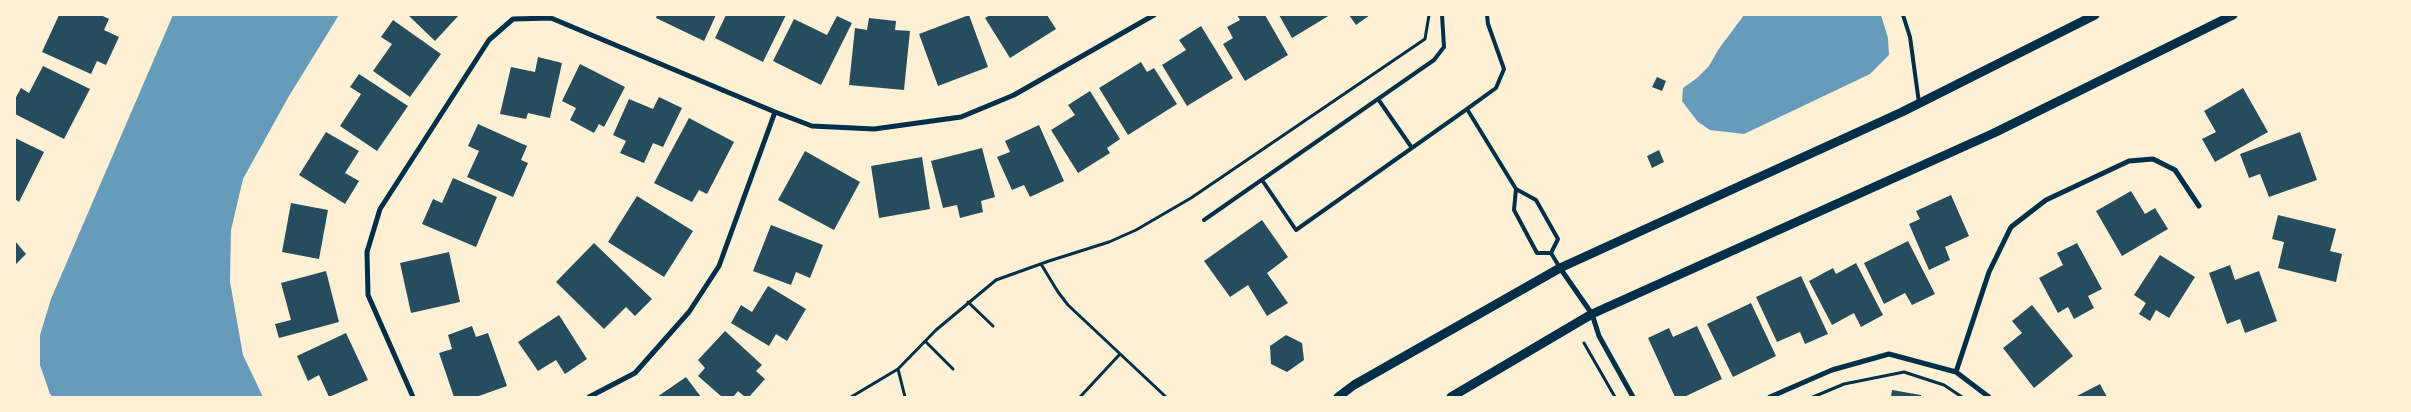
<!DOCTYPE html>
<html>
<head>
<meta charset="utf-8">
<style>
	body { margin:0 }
	#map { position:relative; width:2411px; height:412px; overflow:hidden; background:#fdf0d5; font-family:"Work Sans",sans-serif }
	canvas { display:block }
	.frame { position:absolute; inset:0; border:16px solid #fdf0d5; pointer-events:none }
</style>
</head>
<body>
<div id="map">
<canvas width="2411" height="412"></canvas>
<div class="frame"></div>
</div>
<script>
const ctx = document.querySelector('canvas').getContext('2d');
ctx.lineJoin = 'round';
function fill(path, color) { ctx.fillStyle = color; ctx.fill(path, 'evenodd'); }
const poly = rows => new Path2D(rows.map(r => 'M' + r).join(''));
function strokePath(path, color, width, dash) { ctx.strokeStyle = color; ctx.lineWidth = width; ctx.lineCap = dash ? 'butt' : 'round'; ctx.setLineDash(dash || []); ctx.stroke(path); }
fill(poly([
	[173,15,339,15,289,96,243,179,231,230,230,282,243,355,263,397,53,397,50,394,40,365,40,335,51,299],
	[1744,15,1881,15,1888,38,1889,55,1870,74,1744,134,1710,130,1698,122,1682,101,1683,88,1697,78,1709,66,1718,50]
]), '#669bbc');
fill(poly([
	[59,15,101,15,109,19,104,30,119,37,106,65,97,61,91,74,42,52],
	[408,15,459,15,435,41],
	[657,15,716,15,704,41,656,18],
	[726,15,786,15,763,62,715,38],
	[969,15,988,67,938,86,919,34],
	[990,15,1047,15,1056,29,1010,58,985,18],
	[1237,15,1265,15,1288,55,1245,81,1223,44,1233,38,1227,27,1240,20],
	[1279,15,1330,15,1292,38],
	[1349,15,1370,15,1356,25],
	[837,16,852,23,821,85,773,61,794,19,827,35],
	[869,18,896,21,895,30,910,31,904,90,849,85,855,28,867,30],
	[393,20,441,54,410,97,373,71,392,44,381,37],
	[1201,26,1233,78,1187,106,1162,65,1186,50,1179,40],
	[538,57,562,63,550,118,528,113,526,119,500,114,511,67,535,72],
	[1141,62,1147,72,1154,68,1177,104,1128,135,1099,88],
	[580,64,625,87,604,127,599,124,594,133,570,120,576,108,562,101],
	[43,66,90,89,64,139,15,114,15,99,21,88,29,93],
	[359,74,408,106,377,151,340,126,361,94,350,87],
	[1657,77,1666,81,1662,91,1652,87],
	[2243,88,2268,132,2215,162,2202,139,2216,132,2204,111],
	[1090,91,1120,139,1107,148,1110,153,1078,173,1051,130,1075,115,1068,105],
	[659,97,682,108,663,147,653,143,644,163,620,153,626,141,613,135,629,99,653,109],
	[689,118,734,142,707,194,699,190,692,202,654,183],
	[478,124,527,146,521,160,528,163,513,197,467,177,479,151,468,146],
	[1039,125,1064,181,1030,197,1024,185,1012,190,997,157,1010,152,1005,141],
	[326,132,359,151,345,173,359,181,345,204,299,175],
	[2300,132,2317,180,2269,197,2260,174,2249,178,2240,154],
	[15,138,44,152,19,202,15,199],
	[982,148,995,197,981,201,983,212,960,218,957,205,943,208,931,161],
	[1659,150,1664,162,1652,168,1647,156],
	[805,151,860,182,834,230,778,200],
	[922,157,930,209,879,218,871,166],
	[453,178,497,197,476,247,422,224,433,199,442,203],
	[2131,191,2145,214,2155,208,2168,229,2122,256,2096,211],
	[1951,195,1969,236,1945,247,1950,260,1929,270,1909,224,1920,219,1916,211],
	[637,196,693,231,664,277,608,242],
	[291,203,328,210,319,259,282,252],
	[2278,215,2336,229,2330,251,2342,254,2336,282,2278,268,2284,242,2272,239],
	[1262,220,1288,257,1267,273,1288,303,1267,316,1248,285,1230,297,1204,261],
	[771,225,823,245,810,278,796,272,791,285,753,271],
	[15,241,26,254,15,265],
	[1908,241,1935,294,1912,305,1905,293,1884,304,1864,263],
	[594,243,652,299,635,316,626,307,604,329,556,282],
	[2077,243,2102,289,2088,296,2094,308,2074,319,2068,307,2058,313,2039,278,2063,265,2057,253],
	[449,252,460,302,411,313,400,263],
	[2160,255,2195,277,2169,318,2156,310,2150,321,2139,314,2146,303,2134,295],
	[1856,263,1883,315,1861,327,1854,313,1832,325,1809,281,1833,268,1836,274],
	[2230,265,2235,280,2259,271,2277,321,2245,333,2240,319,2227,324,2209,273],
	[326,271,339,322,279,338,275,324,291,320,281,283],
	[1801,276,1828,334,1805,344,1800,332,1777,342,1756,297],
	[768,286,806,309,787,341,776,334,769,346,731,323,741,305,752,312],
	[1751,303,1776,356,1733,377,1707,324],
	[2032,305,2073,356,2034,388,2003,348,2022,333,2012,321],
	[559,315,587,359,565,374,556,360,538,371,518,342],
	[472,326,476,337,488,333,507,386,476,397,454,397,439,353,452,349,448,335],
	[1697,326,1722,379,1684,397,1675,397,1648,338,1669,328,1673,337],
	[725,331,762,365,756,371,765,379,749,397,745,397,738,391,733,397,722,397,698,376,705,368,698,360],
	[346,333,368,380,329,397,319,375,308,381,297,356],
	[1286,335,1302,343,1304,360,1287,372,1271,364,1270,346],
	[686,377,701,397,657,397],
	[2100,384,2107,397,2075,397],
	[1892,390,1921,395,1921,397,1891,397]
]), '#264d5e');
strokePath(poly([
	[1041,264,1058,292,1068,305,1166,397],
	[968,302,993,326],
	[926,342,953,369],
	[1584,343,1615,397],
	[898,369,905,397],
	[851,397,898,369,936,330,996,280,1049,261,1109,242,1136,230,1191,198,1425,39,1429,15],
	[1080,397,1120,354],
	[1813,397,1844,384,1904,372,1944,385,1962,397]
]), '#003049', 3);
strokePath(poly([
	[1903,15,1910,37,1919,103],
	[1378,99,1412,148],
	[1467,109,1516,189,1536,200,1558,239,1551,253],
	[1262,180,1296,230,1467,109,1496,88,1504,69,1488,24,1487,15],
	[1516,189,1514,210,1537,253,1551,253],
	[1204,220,1434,60,1444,47,1442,15],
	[1551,253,1560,268]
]), '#003049', 4);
strokePath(poly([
	[775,112,812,126,874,129,961,117,1014,95,1154,15],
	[1560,268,1592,314,1599,336,1633,397],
	[1956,372,1989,272,2011,227,2046,200,2129,161,2153,159,2175,170,2199,206],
	[413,397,368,295,367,252,380,209,489,40,513,19,551,18,775,112,719,266,689,312,635,373,589,397],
	[1770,397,1832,370,1889,354,1956,372,1989,397]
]), '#003049', 5);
strokePath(poly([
	[1338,397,1354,385,1560,268,1902,112,2095,15],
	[1451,397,1592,314,1994,133,2233,15]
]), '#003049', 9);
</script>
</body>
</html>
